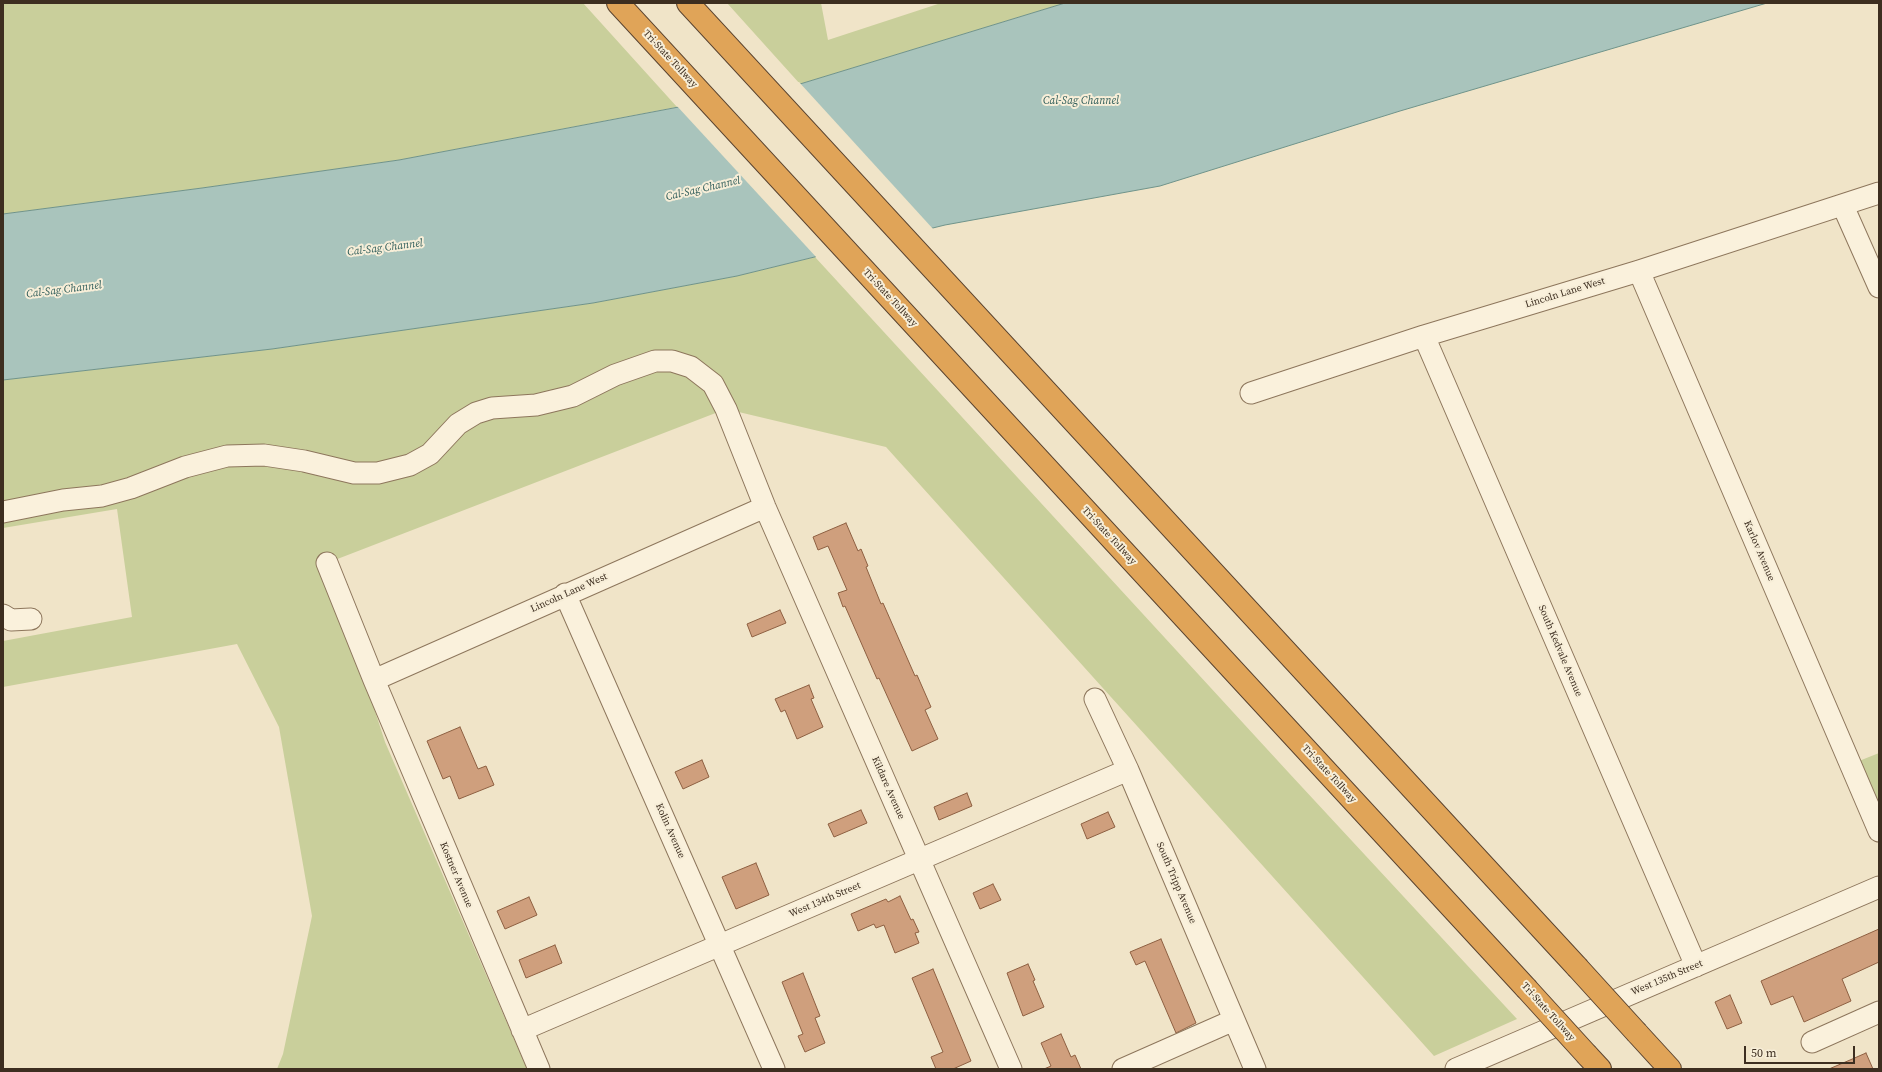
<!DOCTYPE html>
<html>
<head>
<meta charset="utf-8">
<style>
	body { margin:0 }
	#map { position:relative; width:1882px; height:1072px; overflow:hidden; background:#f0e4c8; font-family:"Source Serif 4",serif }
	canvas { display:block }
	.frame { position:absolute; inset:0; border:4px solid #3d2e20; pointer-events:none }
	.scale { position:absolute; left:1744px; top:1046px; width:111px; height:18px; box-sizing:border-box; border:2px solid #3d2e20; border-top:0; padding-left:5px; font-size:12px; line-height:14px; white-space:nowrap; color:#3d2e20; -webkit-text-stroke:3px #f7eed8; paint-order:stroke }
</style>
</head>
<body>
<div id="map">
<canvas width="1882" height="1072"></canvas>
<div class="frame"></div>
<div class="scale">50 m</div>
</div>
<script>
const ctx = document.querySelector('canvas').getContext('2d');
ctx.lineJoin = 'round';
function fill(path, color) { ctx.fillStyle = color; ctx.fill(path, 'evenodd'); }
const poly = rows => new Path2D(rows.map(r => 'M' + r).join(''));
function strokePath(path, color, width, dash) { ctx.strokeStyle = color; ctx.lineWidth = width; ctx.lineCap = dash ? 'butt' : 'round'; ctx.setLineDash(dash || []); ctx.stroke(path); }
function drawText(font, color, halo, rows, align = 'center') {
  ctx.font = font + ' "Source Serif 4",serif'; ctx.lineWidth = 4; ctx.setLineDash([]); ctx.textBaseline = 'middle'; ctx.strokeStyle = halo; ctx.fillStyle = color; for (const [text, x, y, turn = 0] of rows) {
    ctx.save(); ctx.translate(x, y); ctx.rotate((+turn || 0) * Math.PI / 180); ctx.textAlign = isNaN(turn) ? turn : align; if (halo) ctx.strokeText(text, 0, 0); ctx.fillText(text, 0, 0); ctx.restore();
  }
}
fill(poly([
	[3,3,583,3,677,107,399,160,202,188,3,214],
	[727,3,821,3,828,40,941,3,1065,3,800,84],
	[815,257,1289,773,1517,1019,1434,1056,886,447,726,409,327,563,385,742,527,1069,277,1069,283,1054,312,916,279,727,237,644,3,687,3,641,132,617,117,509,3,528,3,380,272,349,593,303,737,276],
	[1879,753,1879,811,1859,761]
]), '#c9cf9b');
const water = poly([
	[1065,3,1767,3,1400,111,1160,186,945,225,737,276,593,303,272,349,3,380,3,214,202,188,399,160,800,84,1065,3]
]);
fill(water, '#a9c4bc');
strokePath(water, '#6f938a', 1);
fill(poly([
	[799,82,934,230,817,258,676,105]
]), '#f0e4c8');
const building = poly([
	[846,523,858,551,861,549,868,566,866,567,881,604,883,603,915,676,917,675,931,707,925,710,938,739,912,751,879,678,877,679,845,606,843,607,838,593,847,590,828,546,818,550,813,537,846,523],
	[780,610,786,623,752,637,747,624,780,610],
	[809,685,814,698,811,699,823,727,797,739,785,710,781,712,775,699,809,685],
	[460,727,478,769,486,766,494,785,459,799,450,776,443,779,427,741,460,727],
	[702,760,709,777,683,789,675,772,702,760],
	[967,793,972,806,939,820,934,807,967,793],
	[861,810,867,823,834,837,828,824,861,810],
	[1108,812,1115,827,1087,839,1081,824,1108,812],
	[756,863,769,895,736,909,722,877,756,863],
	[993,884,1001,900,980,909,973,893,993,884],
	[900,896,911,920,913,919,919,932,915,933,919,943,895,953,884,925,876,928,874,924,858,931,851,914,886,899,888,902,900,896],
	[529,897,537,915,505,929,497,911,529,897],
	[1879,929,1879,962,1842,979,1851,1001,1804,1022,1793,996,1771,1005,1761,981,1879,929],
	[1161,939,1196,1023,1176,1033,1145,961,1136,965,1130,952,1161,939],
	[555,945,562,963,526,978,519,960,555,945],
	[1028,964,1035,980,1033,981,1044,1007,1023,1016,1007,973,1028,964],
	[933,969,971,1061,953,1069,936,1069,931,1057,943,1052,912,978,933,969],
	[803,973,820,1016,815,1018,825,1043,805,1052,798,1036,803,1034,782,982,803,973],
	[1730,995,1742,1023,1727,1029,1715,1002,1730,995],
	[1061,1034,1071,1057,1075,1055,1081,1069,1044,1069,1051,1066,1041,1043,1061,1034],
	[1866,1053,1873,1069,1829,1069,1850,1060,1866,1053]
]);
fill(building, '#cf9f7d');
strokePath(building, '#8d5f41', 1);
const minor = poly([
	[1843,206,1879,287],
	[1639,271,1879,831],
	[1424,336,1696,966],
	[1251,393,1424,336,1639,271,1879,193],
	[3,512,63,500,102,496,131,488,185,467,227,456,264,455,304,461,354,473,378,473,410,465,430,454,458,424,476,413,492,408,536,405,573,396,615,375,655,361,672,361,691,367,713,384,726,409,765,507,1011,1069],
	[327,563,374,680,539,1069],
	[565,594,774,1069],
	[3,615,11,620,31,619],
	[374,680,765,507],
	[1095,699,1128,770,1255,1069],
	[522,1030,1128,770],
	[1812,1042,1879,1012],
	[1123,1069,1234,1020],
	[1456,1069,1879,887]
]);
const highway = poly([
	[618,3,1526,988],
	[688,3,1577,967],
	[1637,1033,1670,1069],
	[1587,1055,1600,1069]
]);
strokePath(minor, '#8d765c', 23);
strokePath(highway, '#5b4430', 24);
strokePath(minor, '#faf1dc', 21);
strokePath(highway, '#e0a458', 22);
const highwayBridge = poly([
	[1577,967,1637,1033],
	[1526,988,1587,1055]
]);
strokePath(highwayBridge, '#5b4430', 24, []);
strokePath(highwayBridge, '#e0a458', 22);
drawText('10px', '#3d2e20', '#f7eed8', [
	["Tri-State Tollway",670,59,47],
	["Lincoln Lane West",1565,293,-17],
	["Tri-State Tollway",890,298,47],
	["Tri-State Tollway",1109,536,47],
	["Karlov Avenue",1759,551,67],
	["Lincoln Lane West",569,593,-24],
	["South Kedvale Avenue",1560,651,67],
	["Tri-State Tollway",1329,774,47],
	["Kildare Avenue",888,788,66],
	["Kolin Avenue",670,831,66],
	["Kostner Avenue",456,875,67],
	["South Tripp Avenue",1176,883,67],
	["West 134th Street",825,900,-23],
	["West 135th Street",1667,978,-23],
	["Tri-State Tollway",1548,1012,48]
]);
drawText('italic 11px', '#2f5d5a', '#f7eed8', [
	["Cal-Sag Channel",1081,101],
	["Cal-Sag Channel",703,189,-13],
	["Cal-Sag Channel",385,248,-7],
	["Cal-Sag Channel",64,290,-7]
]);
</script>
</body>
</html>
